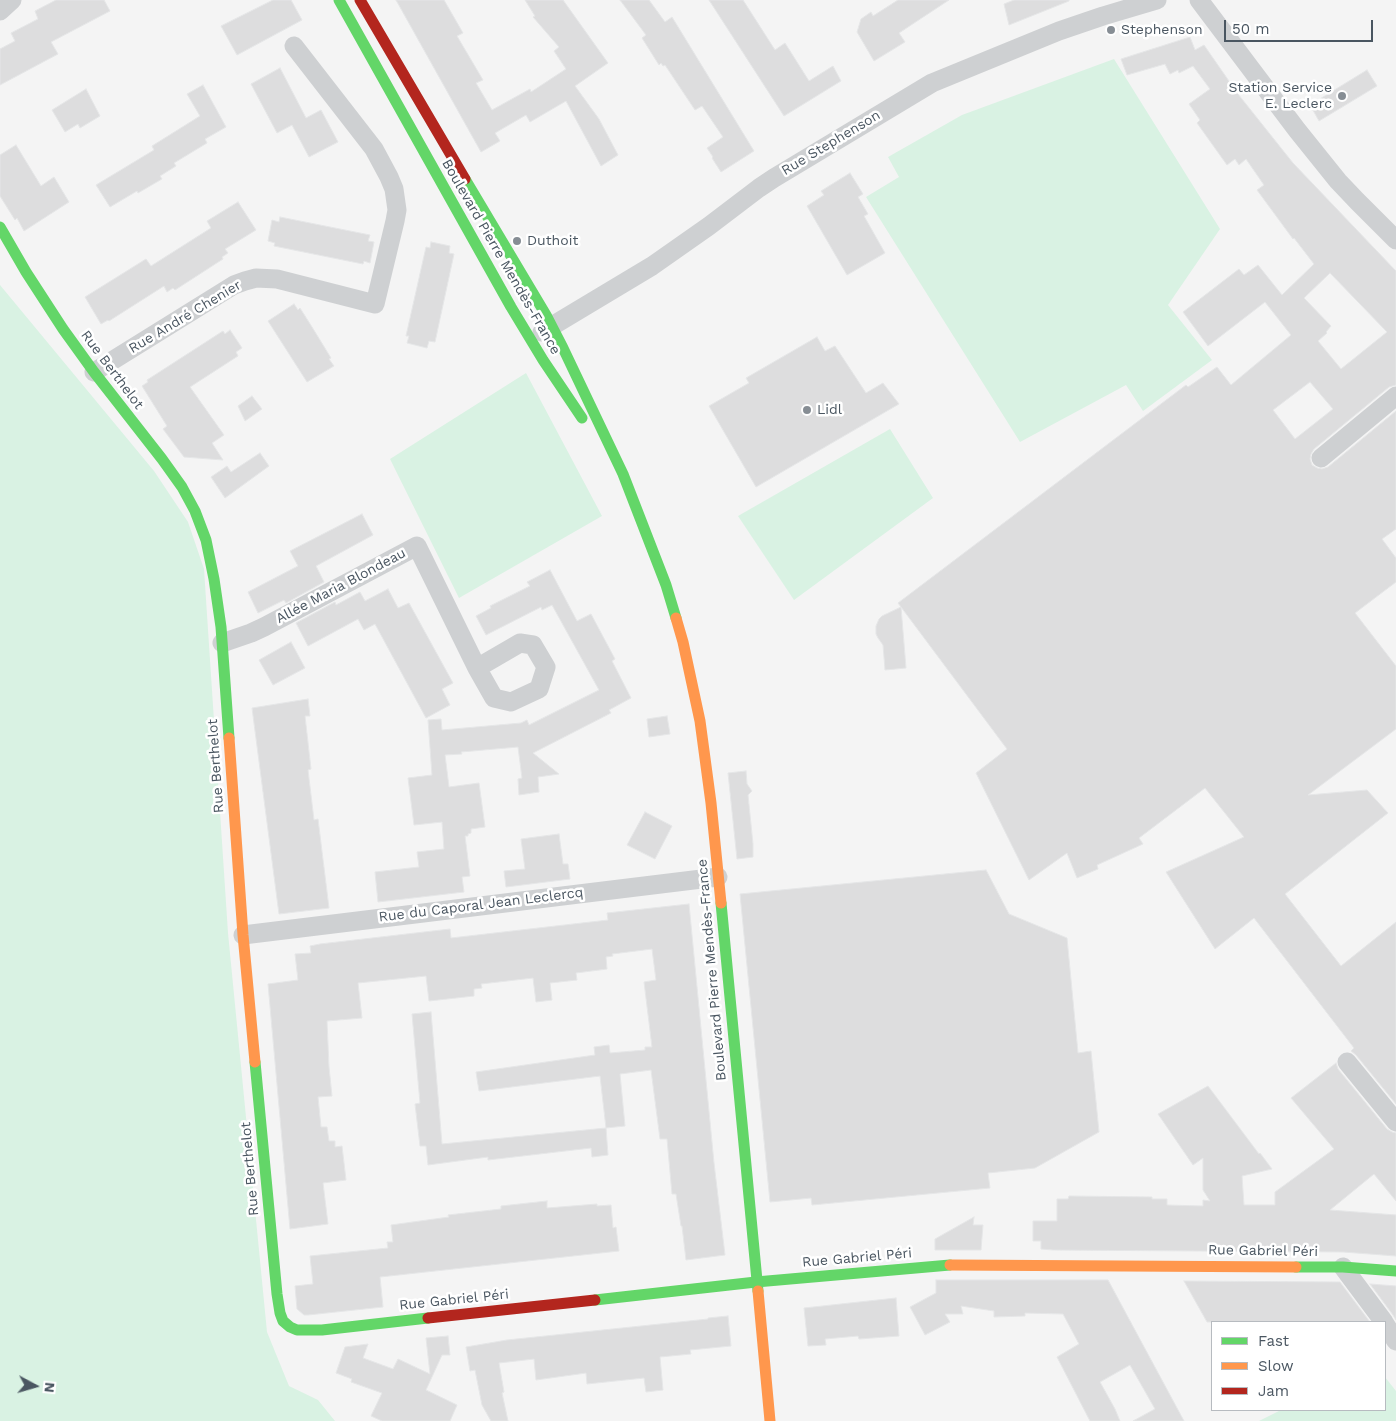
<!DOCTYPE html>
<html>
<head>
<meta charset="utf-8">
<style>
	body { margin:0 }
	#map { position:relative; width:1396px; height:1421px; overflow:hidden; background:#f4f4f4; font-family:"Work Sans",sans-serif }
	canvas { display:block }
	.legend { position:absolute; left:1211px; top:1321px; width:175px; height:90px; box-sizing:border-box; background:#fff; border:1px solid #b7bbc0; margin:0; padding:6px 9px; list-style:none; font-size:15px; color:#4a5661 }
	.legend li { display:flex; align-items:center; gap:10px; height:25px }
	.legend b { width:25px; border:1px solid #b7bbc0 }
	.north { position:absolute; left:10px; top:1361px; width:50px; height:50px; -webkit-text-stroke:4px #fff; paint-order:stroke; rotate:96deg; font-size:14px; font-weight:700; line-height:20px; text-align:center; color:#4a5661 }
	.north::after { content:''; display:block; margin:auto; width:18px; height:22px; background:#4a5661; clip-path:polygon(50% 0,100% 100%,50% 72%,0 100%) }
	.scale { position:absolute; left:1224px; top:20px; width:149px; height:22px; box-sizing:border-box; border:2px solid #4a5661; border-top:0; padding-left:6px; font-size:15px; line-height:18px; white-space:nowrap; color:#4a5661; -webkit-text-stroke:4px #fff; paint-order:stroke }
</style>
</head>
<body>
<div id="map">
<canvas width="1396" height="1421"></canvas>
<ul class="legend">
<li><b style="height:6px;background:#63d668"></b>Fast</li>
<li><b style="height:6px;background:#ff974d"></b>Slow</li>
<li><b style="height:6px;background:#b3261e"></b>Jam</li>
</ul>
<div class="north">N</div>
<div class="scale">50 m</div>
</div>
<script>
const ctx = document.querySelector('canvas').getContext('2d');
ctx.lineJoin = 'round';
function fill(path, color) { ctx.fillStyle = color; ctx.fill(path, 'evenodd'); }
const poly = rows => new Path2D(rows.map(r => 'M' + r).join(''));
function strokePath(path, color, width, dash) { ctx.strokeStyle = color; ctx.lineWidth = width; ctx.lineCap = dash ? 'butt' : 'round'; ctx.setLineDash(dash || []); ctx.stroke(path); }
function drawText(font, color, halo, rows, align = 'center') {
  ctx.font = font + ' "Work Sans",sans-serif'; ctx.lineWidth = 5; ctx.setLineDash([]); ctx.textBaseline = 'middle'; ctx.strokeStyle = halo; ctx.fillStyle = color; for (const [text, x, y, turn = 0] of rows) {
    ctx.save(); ctx.translate(x, y); ctx.rotate((+turn || 0) * Math.PI / 180); ctx.textAlign = isNaN(turn) ? turn : align; if (halo) ctx.strokeText(text, 0, 0); ctx.fillText(text, 0, 0); ctx.restore();
  }
}
fill(poly([
	[1114,59,1220,229,1168,305,1212,360,1143,411,1126,385,1020,442,866,197,899,177,888,157,962,115],
	[0,285,154,471,188,522,204,569,228,933,267,1332,289,1386,318,1400,335,1421,0,1421],
	[526,373,602,516,459,598,390,459],
	[890,429,933,498,794,600,738,516],
	[1385,1377,1396,1391,1396,1421,1259,1421,1281,1410,1385,1410]
]), '#d9f2e3');
const building = poly([
	[56,0,104,0,110,11,51,42,58,54,0,85,0,49,15,41,11,33,38,19,35,11,56,0],
	[273,0,291,0,302,20,237,55,221,26,273,0],
	[396,0,444,0,463,33,457,36,483,80,476,83,492,110,530,89,531,92,566,69,554,51,559,47,533,17,535,16,525,0,563,0,608,63,575,86,599,119,618,155,601,166,566,101,530,122,526,115,495,133,500,141,481,152,396,0],
	[620,0,649,0,665,22,672,17,754,151,721,172,712,158,713,157,707,148,723,137,702,106,695,110,665,65,663,66,661,63,659,65,642,38,646,35,620,0],
	[709,0,743,0,775,50,785,43,809,81,833,66,841,81,784,116,709,0],
	[898,0,949,0,899,33,905,42,874,61,857,32,861,19,871,12,873,16,898,0],
	[1014,0,1069,0,1069,1,1009,25,1004,4,1014,0],
	[1190,37,1195,50,1204,45,1238,94,1293,163,1396,271,1396,385,1389,387,1314,449,1311,454,1310,459,1312,465,1317,468,1322,469,1328,467,1396,411,1396,529,1382,539,1396,558,1396,582,1355,613,1396,666,1396,729,1308,795,1367,790,1388,813,1285,894,1341,966,1396,922,1396,1104,1356,1055,1351,1051,1354,1048,1254,918,1215,949,1166,872,1244,837,1205,788,1139,838,1143,844,1097,865,1098,869,1077,878,1067,853,1029,880,976,773,1007,749,901,607,906,668,885,670,883,645,878,638,876,634,876,626,879,619,882,616,901,607,898,603,1186,385,1188,387,1217,367,1231,385,1291,335,1265,302,1208,346,1183,312,1239,269,1244,275,1258,265,1282,295,1314,264,1294,238,1293,239,1257,190,1264,185,1246,159,1239,165,1235,159,1227,165,1197,123,1200,120,1189,104,1210,89,1193,66,1179,73,1178,70,1170,74,1165,64,1127,75,1121,59,1190,37],
	[1330,273,1387,332,1341,369,1318,341,1327,333,1326,332,1331,326,1304,298,1330,273],
	[1310,382,1333,409,1295,439,1273,410,1310,382],
	[280,68,306,118,321,110,338,142,309,157,292,125,277,133,251,84,280,68],
	[1367,70,1377,86,1319,121,1310,105,1367,70],
	[203,85,226,127,205,139,207,143,174,163,176,166,160,176,162,179,138,193,137,191,110,207,96,185,154,150,152,146,200,116,187,94,203,85],
	[86,89,100,116,80,128,78,124,65,132,52,110,86,89],
	[16,145,41,186,54,177,69,202,24,231,17,218,15,220,0,196,0,155,16,145],
	[850,173,863,194,858,197,868,214,864,216,885,253,847,275,807,206,824,195,821,191,850,173],
	[238,202,256,230,225,249,228,253,222,257,223,259,175,290,173,288,167,292,164,286,109,321,108,320,101,324,85,297,146,259,151,266,211,228,207,221,238,202],
	[280,217,370,235,368,241,374,242,370,263,364,261,363,264,274,246,275,243,268,241,272,220,279,222,280,217],
	[431,242,450,246,449,253,454,254,435,342,429,341,427,348,407,343,409,336,406,336,426,247,430,248,431,242],
	[294,304,298,310,300,308,312,327,331,358,329,359,334,366,307,382,268,321,294,304],
	[230,330,242,348,236,352,238,356,190,387,224,435,212,443,223,460,184,457,163,429,167,426,142,386,148,382,147,380,223,331,225,334,230,330],
	[817,337,825,351,835,346,866,393,883,383,899,404,756,487,709,406,749,383,746,378,817,337],
	[252,396,262,409,245,421,238,406,252,396],
	[260,453,269,466,225,498,211,477,227,466,231,472,260,453],
	[362,514,373,535,316,566,324,582,286,603,284,600,258,613,248,592,298,566,290,551,362,514],
	[550,570,577,621,591,614,615,659,612,661,631,698,609,710,611,713,533,753,559,774,538,777,539,792,519,795,518,779,522,778,518,747,461,752,462,754,445,755,449,787,479,783,485,827,471,829,471,833,468,834,468,836,465,836,470,876,462,877,464,892,378,902,375,872,419,867,417,852,444,849,442,822,414,825,408,778,432,775,428,720,441,719,442,730,521,723,527,720,529,725,599,690,552,605,542,610,541,607,486,635,476,616,491,608,490,606,530,586,527,582,550,570],
	[388,589,398,608,409,603,453,683,442,689,450,705,426,718,375,624,364,630,358,619,308,646,296,623,335,602,336,605,360,592,365,601,388,589],
	[291,642,305,668,273,685,259,660,291,642],
	[308,699,310,716,305,716,311,769,308,770,314,820,318,819,329,908,279,914,252,708,308,699],
	[667,716,670,734,649,737,647,719,667,716],
	[746,771,747,784,752,791,748,795,753,844,753,857,737,859,728,773,746,771],
	[645,812,672,826,655,859,627,845,645,812],
	[559,834,563,864,568,864,570,879,506,887,504,871,525,869,521,839,559,834],
	[986,870,1009,914,1067,938,1078,1053,1091,1051,1099,1132,1035,1168,988,1173,990,1188,812,1205,811,1198,770,1202,740,894,986,870],
	[689,904,714,1163,725,1255,686,1260,682,1226,681,1226,676,1194,672,1194,667,1139,660,1139,651,1070,620,1074,625,1126,606,1128,600,1076,479,1091,476,1072,595,1055,594,1047,609,1045,610,1053,645,1050,645,1047,652,1047,644,982,656,980,652,949,612,954,613,956,606,957,607,969,576,973,577,980,550,983,552,1000,536,1002,533,978,481,984,482,988,474,989,474,996,429,1001,426,976,358,983,362,1018,327,1021,329,1067,332,1096,318,1097,321,1127,327,1127,329,1141,335,1141,335,1147,342,1146,346,1180,323,1183,328,1224,290,1229,268,984,298,980,295,954,311,953,310,946,320,944,450,929,451,938,608,920,607,913,689,904],
	[431,1012,442,1144,606,1128,608,1155,592,1157,591,1148,488,1160,488,1157,428,1165,426,1146,420,1146,415,1104,420,1103,412,1014,431,1012],
	[1336,1063,1338,1069,1387,1129,1392,1132,1396,1133,1396,1201,1374,1174,1330,1210,1396,1215,1396,1256,1343,1252,1053,1250,1041,1249,1041,1241,1033,1241,1033,1221,1057,1221,1057,1199,1068,1199,1069,1196,1152,1197,1152,1199,1167,1199,1167,1205,1203,1206,1203,1200,1210,1201,1203,1190,1203,1158,1193,1165,1158,1114,1208,1086,1259,1154,1260,1153,1272,1169,1242,1176,1244,1205,1275,1205,1275,1192,1334,1149,1291,1098,1336,1063],
	[547,1201,547,1208,597,1204,597,1206,611,1205,613,1228,616,1227,619,1251,380,1277,383,1307,308,1315,304,1315,297,1309,295,1286,313,1284,310,1256,388,1248,387,1242,393,1242,391,1225,449,1217,448,1215,501,1209,501,1206,547,1201],
	[974,1217,973,1225,983,1225,981,1250,935,1250,935,1239,974,1217],
	[936,1280,1108,1280,1184,1421,1133,1421,1155,1409,1130,1365,1100,1382,1115,1409,1120,1421,1090,1421,1057,1357,1079,1344,1063,1314,1025,1313,1025,1316,994,1317,994,1311,961,1306,963,1314,945,1314,950,1322,925,1335,910,1307,936,1293,936,1280],
	[1184,1281,1340,1282,1370,1322,1207,1322,1184,1281],
	[1370,1284,1396,1286,1396,1320,1393,1315,1370,1284],
	[896,1298,899,1336,859,1339,858,1336,825,1339,826,1345,808,1346,804,1308,896,1298],
	[728,1316,731,1346,690,1350,691,1354,660,1357,663,1390,646,1392,644,1378,587,1384,586,1373,536,1380,534,1359,499,1363,504,1392,502,1393,508,1421,491,1421,482,1405,475,1370,470,1371,466,1347,507,1340,708,1319,708,1318,728,1316],
	[448,1336,450,1355,442,1355,426,1390,457,1405,450,1421,382,1421,371,1416,382,1393,351,1382,352,1379,336,1373,345,1347,368,1344,363,1358,393,1369,398,1359,430,1374,426,1338,448,1336]
]);
fill(building, '#ddddde');
strokePath(building, '#e5e6e7', 1);
strokePath(poly([
	[1199,0,1297,130,1338,181,1357,201,1396,240],
	[0,11,12,0],
	[542,332,652,266,709,226,759,188,774,178,932,83,1059,31,1103,16,1157,0],
	[94,372,234,285,245,281,256,278,277,279,375,304,395,221,397,210,394,189,389,177,374,149,294,46],
	[1321,458,1396,396],
	[222,643,251,633,264,627,417,546,477,668,494,698,511,702,539,689,546,667,533,645,520,643,477,668],
	[243,935,718,877],
	[1347,1062,1396,1122],
	[1343,1267,1384,1322],
	[1385,1324,1396,1341]
]), '#ced0d2', 19);
strokePath(poly([
	[339,0,511,307,543,360,582,418],
	[465,179,546,315,563,348,623,474,666,585,676,618],
	[0,227,26,272,63,329,94,372,162,459,182,487,195,511,206,540,214,579,221,627,229,738],
	[721,903,758,1291],
	[255,1062,277,1294,280,1313,283,1321,290,1327,297,1330,322,1330,428,1318],
	[1296,1267,1343,1267,1396,1271],
	[595,1300,756,1282,950,1265]
]), '#63d668', 11);
strokePath(poly([
	[676,618,683,642,700,721,711,803,721,903],
	[229,738,243,935,255,1062],
	[950,1265,1296,1267],
	[758,1291,770,1421]
]), '#ff974d', 11);
strokePath(poly([
	[360,0,465,179],
	[428,1318,595,1300]
]), '#b3261e', 11);
for (const [x, y, r, color] of [
	[1111,30,5,"#868d94"],
	[1342,96,5,"#868d94"],
	[517,241,5,"#868d94"],
	[807,410,5,"#868d94"]
]) { const dot = new Path2D(); dot.arc(x, y, r, 0, 2 * Math.PI); ctx.fillStyle = color; ctx.fill(dot); strokePath(dot, '#fff', 2); }
drawText('14px', '#4a5661', '#fff', [
	["Stephenson",1121,30],
	["Station Service",1332,88,"right"],
	["E. Leclerc",1332,104,"right"],
	["Duthoit",527,241],
	["Lidl",817,410]
], 'left');
drawText('14px', '#4a5661', '#fff', [
	["Rue Stephenson",831,143,-31],
	["Boulevard Pierre Mendès-France",501,257,60],
	["Rue André Chenier",185,317,-31],
	["Rue Berthelot",112,370,53],
	["Allée Maria Blondeau",341,586,-28],
	["Rue Berthelot",216,766,-94],
	["Rue du Caporal Jean Leclercq",481,905,-7],
	["Boulevard Pierre Mendès-France",712,970,-95],
	["Rue Berthelot",250,1169,-95],
	["Rue Gabriel Péri",1263,1251,1],
	["Rue Gabriel Péri",857,1258,-5],
	["Rue Gabriel Péri",454,1300,-6]
]);
</script>
</body>
</html>
